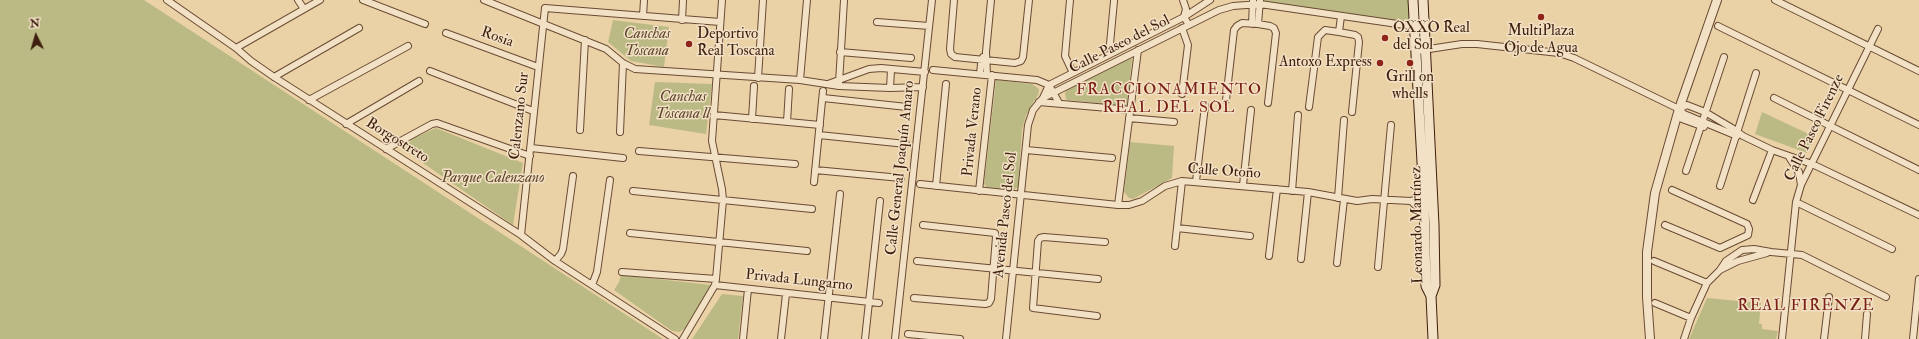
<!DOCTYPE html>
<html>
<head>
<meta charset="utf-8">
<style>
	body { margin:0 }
	#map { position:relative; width:1919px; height:339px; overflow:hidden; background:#ebd1a6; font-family:"IM FELL Double Pica",serif }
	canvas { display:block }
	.north { position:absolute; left:16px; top:16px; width:40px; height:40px; -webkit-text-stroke:3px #f2e1c5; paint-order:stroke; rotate:355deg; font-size:11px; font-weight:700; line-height:16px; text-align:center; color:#3e1e0e }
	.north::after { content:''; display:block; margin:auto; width:14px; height:18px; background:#3e1e0e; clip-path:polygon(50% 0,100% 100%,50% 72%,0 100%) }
</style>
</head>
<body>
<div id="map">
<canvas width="1919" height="339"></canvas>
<div class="north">N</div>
</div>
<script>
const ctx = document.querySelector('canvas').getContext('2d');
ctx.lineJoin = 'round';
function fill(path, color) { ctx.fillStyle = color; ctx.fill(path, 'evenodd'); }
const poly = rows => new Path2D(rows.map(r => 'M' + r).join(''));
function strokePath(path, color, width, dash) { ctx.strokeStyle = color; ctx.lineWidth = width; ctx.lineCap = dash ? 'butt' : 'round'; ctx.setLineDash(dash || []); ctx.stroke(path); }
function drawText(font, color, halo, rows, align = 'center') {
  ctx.font = font + ' "IM FELL Double Pica",serif'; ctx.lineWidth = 3; ctx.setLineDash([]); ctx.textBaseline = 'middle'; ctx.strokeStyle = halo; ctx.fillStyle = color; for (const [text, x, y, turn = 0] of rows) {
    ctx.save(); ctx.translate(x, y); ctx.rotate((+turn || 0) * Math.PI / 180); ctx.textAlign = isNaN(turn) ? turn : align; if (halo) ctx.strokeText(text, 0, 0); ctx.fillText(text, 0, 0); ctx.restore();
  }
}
fill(poly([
	[0,0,144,0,663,339,0,339],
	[1263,0,1409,0,1410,16,1409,20,1405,22,1266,2],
	[613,20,669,27,664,67,631,61,608,42],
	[1130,57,1132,59,1127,105,1125,106,1068,100,1066,99,1065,93,1067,90],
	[996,80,1032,84,1039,89,1038,95,1026,115,1022,130,1018,187,1014,190,987,187,984,184],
	[655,82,712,84,706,134,649,125],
	[1762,112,1815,137,1807,153,1755,134],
	[436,128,523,163,513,225,404,150,412,139],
	[1130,142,1174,146,1172,178,1133,199,1129,198,1124,192],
	[621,275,711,285,685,328,680,332,672,331,614,290,619,282],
	[722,294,743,296,738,339,692,339],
	[1707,298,1761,303,1759,324,1762,324,1762,329,1778,331,1776,339,1689,339]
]), '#bbba84');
const minor = poly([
	[167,0,236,48,251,61,274,77,521,235,555,261,675,339],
	[298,0,304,9],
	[363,0,425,24],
	[484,0,606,49,623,63,635,69,800,80,839,86,890,88,923,87],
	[954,0,950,49,951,54,955,57,1015,63,1021,61,1023,57,1029,0],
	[1070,0,1065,56,1073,73],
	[1183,0,1186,9,1184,17,1189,25],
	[1775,0,1919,71],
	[643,16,644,0],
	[682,20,683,0],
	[877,22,929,26],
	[1252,24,1253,0],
	[1258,24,1260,0],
	[1718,26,1919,125],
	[1182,28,1188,45,1182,94],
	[1339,32,1341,16],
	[446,33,538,67],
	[236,48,320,0],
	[1416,51,1462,44,1477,44,1559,53,1574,58,1679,109,1684,114,1737,136],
	[840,52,911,58],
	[1112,53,1110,44,1114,1],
	[933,70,1037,80,1049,85,1059,103],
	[430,71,533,111],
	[980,74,981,64,983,57],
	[987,75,986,52,991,0],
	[274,77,359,28],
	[758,78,763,0],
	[800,80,807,0],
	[839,83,844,0],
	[828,84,869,69,881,68,925,72],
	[890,88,891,70],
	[823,98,907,107],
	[1043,98,1219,10,1233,6,1260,4,1425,28],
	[1774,98,1919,170],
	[309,100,408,46],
	[1226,100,1234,30,1237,26,1242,23,1258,24,1270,26,1274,28,1276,33,1268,103],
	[1039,102,1131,110],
	[1309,107,1318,37,1325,30,1339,32,1355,35,1358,37,1359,42,1352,112],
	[1679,109,1687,105,1705,112,1732,128,1743,136,1772,150,1812,164,1919,215],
	[1679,110,1682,119,1704,127],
	[714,115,820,125],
	[1129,118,1174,122],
	[752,119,754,86],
	[787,122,789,89],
	[346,124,419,81],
	[580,130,585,40],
	[620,132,623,63],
	[819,135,906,144],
	[531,148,623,158],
	[386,149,432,124,437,123,530,156],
	[1026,150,1112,158],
	[639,151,795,164],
	[1789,157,1799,172,1801,185],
	[815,170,901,178],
	[1686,171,1724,57],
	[1196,181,1205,106],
	[814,182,823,91],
	[920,184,1118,205,1129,205,1142,201,1165,186,1182,181,1308,192,1357,201,1372,199,1411,201,1417,199,1427,198],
	[1243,185,1251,110],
	[936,186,946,84],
	[1720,186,1756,73],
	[633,191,812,209],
	[979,191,992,75],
	[1292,191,1298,115],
	[1338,198,1344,120],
	[1753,200,1772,150],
	[1411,201,1415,205,1427,209],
	[1796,202,1892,249],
	[1118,205,1138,50],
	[1665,225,1720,248,1748,235,1749,229,1747,224,1672,190],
	[1177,228,1250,236],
	[630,233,807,251],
	[521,235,545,8,720,22],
	[1175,246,1182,181],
	[1269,256,1277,189],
	[1301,259,1308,192],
	[555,261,561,254,563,249,573,176],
	[917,261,1098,279],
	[1654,261,1707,283],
	[1337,263,1344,199],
	[1378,267,1391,125],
	[1720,270,1738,261,1767,253],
	[622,272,716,279],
	[592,285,597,272,610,180],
	[715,285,879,303],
	[914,298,985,304,989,303,991,299,996,237,995,233,923,225],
	[1655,303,1691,318],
	[1097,316,1033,308,1038,241,1040,238,1044,237,1105,242],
	[908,334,960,339],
	[683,339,715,285,716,279,723,200,722,189,712,141,722,0],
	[743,339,748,289],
	[781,339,786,294],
	[824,339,840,194],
	[865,339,880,201],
	[895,339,932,0],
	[1006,339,1028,125,1033,110,1043,98,1049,85,1184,17,1210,0],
	[1684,339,1691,318,1707,283,1720,270,1726,261,1742,250,1754,249,1771,252,1802,255,1886,297],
	[1782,339,1796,202,1801,185,1878,29],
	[1824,339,1829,297],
	[1865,339,1867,314],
	[1913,339,1919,279]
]);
const tertiary = poly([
	[1650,339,1647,297,1647,252,1655,193,1679,109,1717,0]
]);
const secondary = poly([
	[1413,0,1424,198,1426,286,1431,296],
	[1423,0,1434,225,1435,285,1431,296,1433,339]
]);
strokePath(minor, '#694b34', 8);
strokePath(tertiary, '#694b34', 10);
strokePath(secondary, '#3e1e0e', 11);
strokePath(minor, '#f2e1c5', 6);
strokePath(tertiary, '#f2e1c5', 8);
strokePath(secondary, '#f2e1c5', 9);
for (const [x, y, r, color] of [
	[1541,17,4,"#8f2418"],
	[1385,38,4,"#8f2418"],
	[689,44,4,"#8f2418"],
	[1380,63,4,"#8f2418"],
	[1410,63,4,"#8f2418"]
]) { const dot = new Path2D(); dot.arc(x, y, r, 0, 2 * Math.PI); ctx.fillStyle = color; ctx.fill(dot); strokePath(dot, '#f2e1c5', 1.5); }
drawText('15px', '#3e1e0e', '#f2e1c5', [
	["OXXO Real",1393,29],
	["del Sol",1393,46],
	["MultiPlaza",1541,32,"center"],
	["Ojo de Agua",1541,49,"center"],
	["Deportivo",697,35],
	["Real Toscana",697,52],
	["Antoxo Express",1372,63,"right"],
	["Grill on",1410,78,"center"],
	["whells",1410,95,"center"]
], 'left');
drawText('italic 15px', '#5d452c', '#f2e1c5', [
	["Canchas",647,35],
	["Toscana",647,52],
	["Canchas",683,98],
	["Toscana ll",683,115],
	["Parque Calenzano",493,179]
]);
drawText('15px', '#3e1e0e', '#f2e1c5', [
	["Rosia",497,38,20],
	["Calle Paseo del Sol",1120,45,-27],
	["Calenzano Sur",520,116,-84],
	["Calle Paseo Firenze",1815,128,-64],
	["Privada Verano",973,132,-84],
	["Borgostreto",397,141,32],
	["Calle General Joaquín Amaro",901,168,-84],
	["Calle Otoño",1224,172,4],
	["Avenida Paseo del Sol",1006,215,-84],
	["Leonardo Martínez",1418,225,-91],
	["Privada Lungarno",799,281,6]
]);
ctx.letterSpacing = '1px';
drawText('16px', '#7a1f14', '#f2e1c5', [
	["FRACCIONAMIENTO",1169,91],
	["REAL DEL SOL",1169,109],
	["REAL FIRENZE",1806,307]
]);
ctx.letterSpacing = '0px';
</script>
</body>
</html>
